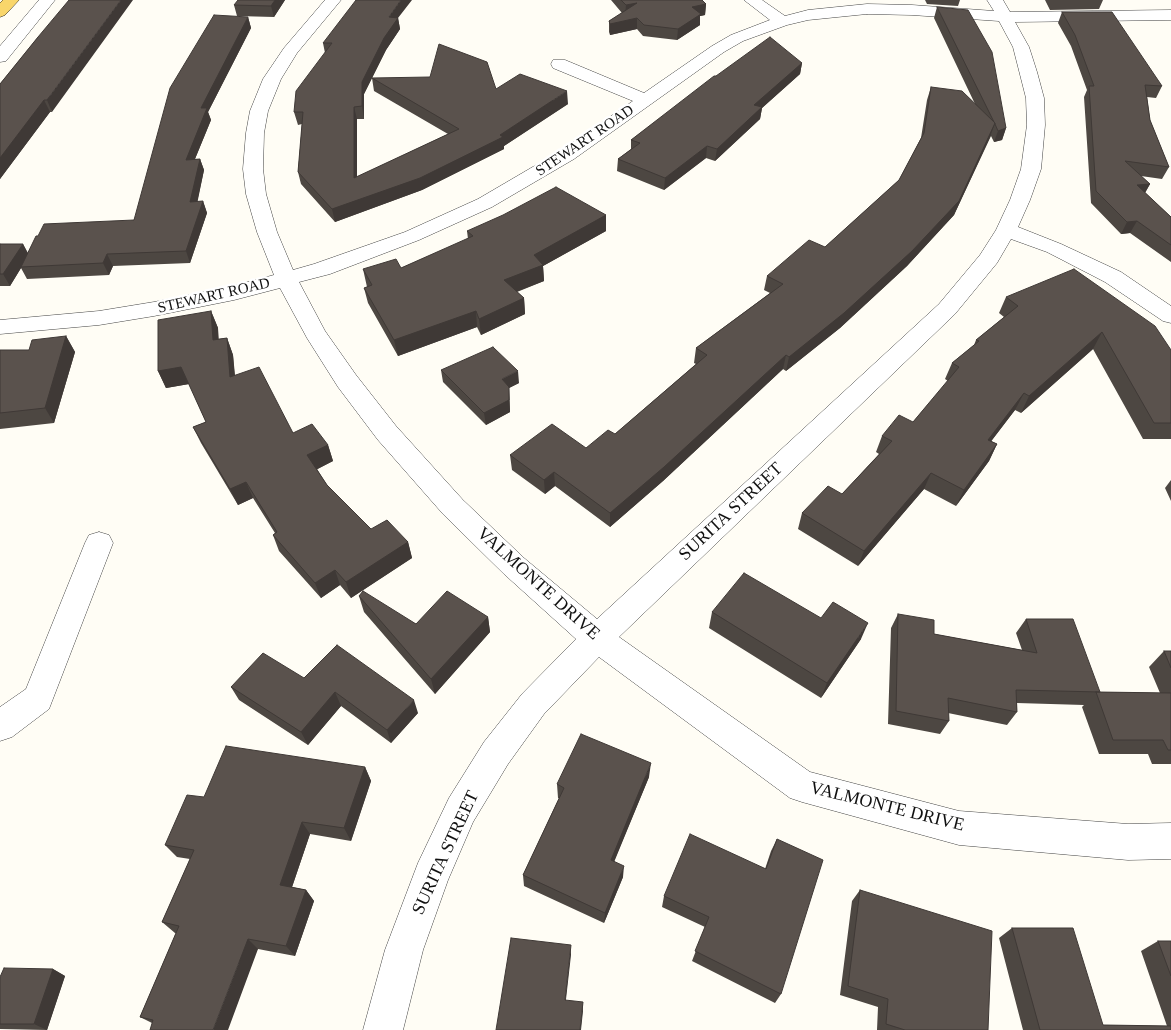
<!DOCTYPE html>
<html>
<head>
<meta charset="utf-8">
<style>
	body { margin:0 }
	canvas { display:block; background:#fffdf5 }
</style>
</head>
<body>
<canvas width="1171" height="1030"></canvas>
<script>
const ctx = document.querySelector('canvas').getContext('2d');
ctx.lineJoin = 'round';
const poly = rows => new Path2D(rows.map(r => 'M' + r).join(''));
function strokePath(path, color, width, dash) { ctx.strokeStyle = color; ctx.lineWidth = width; ctx.lineCap = dash ? 'butt' : 'round'; ctx.setLineDash(dash || []); ctx.stroke(path); }
function fill(path, color) { ctx.fillStyle = color; ctx.fill(path, 'evenodd'); }
function drawText(font, color, halo, rows, align = 'center') {
  ctx.font = font + ' "Times New Roman",serif'; ctx.lineWidth = 5; ctx.setLineDash([]); ctx.textBaseline = 'middle'; ctx.strokeStyle = halo; ctx.fillStyle = color; for (const [text, x, y, turn = 0] of rows) {
    ctx.save(); ctx.translate(x, y); ctx.rotate((+turn || 0) * Math.PI / 180); ctx.textAlign = isNaN(turn) ? turn : align; if (halo) ctx.strokeText(text, 0, 0); ctx.fillText(text, 0, 0); ctx.restore();
  }
}
const minor = poly([
	[39,0,55,0,6,61,0,62,0,46,39,0],
	[325,0,341,0,297,53,281,79,268,111,264,133,263,169,266,194,277,232,293,270,314,264,405,232,478,199,560,151,633,101,553,68,551,64,553,60,565,60,644,93,712,46,731,35,770,20,744,0,762,0,785,16,808,10,867,4,912,5,994,11,987,0,1003,0,1010,12,1171,10,1171,20,1015,22,1029,47,1037,72,1044,98,1045,125,1041,169,1030,200,1018,227,1061,244,1121,272,1171,306,1171,323,1163,321,1105,282,1047,252,1011,239,997,263,955,314,619,637,810,772,959,811,1128,824,1171,823,1171,859,1128,860,959,845,802,802,790,798,599,657,544,714,508,764,473,822,448,880,423,950,403,1030,363,1030,385,950,418,863,449,798,484,742,522,694,576,639,504,574,443,514,378,440,338,387,307,338,280,288,234,300,154,316,99,325,0,334,0,320,99,311,154,302,233,286,274,275,257,232,246,194,243,169,246,133,250,111,263,79,284,48,325,0],
	[867,14,912,15,999,21,1013,47,1026,98,1027,125,1021,169,1010,200,996,230,980,255,939,304,597,619,524,558,463,500,396,426,356,375,325,331,299,282,330,274,419,240,492,207,574,159,724,52,743,41,787,25,808,20,867,14],
	[99,532,109,535,113,543,49,709,12,737,0,741,0,707,26,689,85,543,89,535,99,532]
]);
const major = poly([
	[3,0,19,0,5,15,0,17,0,3,3,0]
]);
strokePath(minor, '#444', 1);
strokePath(major, '#222', 1);
fill(minor, '#fff');
fill(major, '#f9d66b');
fill(poly([
	[285,0,274,17,237,16,234,5],
	[611,0,702,0,706,4,705,15,700,16,700,25,677,40,643,36,637,29,610,35,609,32,609,21,622,13],
	[925,0,960,0,958,6,927,4],
	[1045,0,1103,0,1099,9,1050,10],
	[937,7,1006,128,1002,140,994,142,991,136,954,215,907,266,840,328,786,371,783,369,663,481,610,527,555,486,545,494,512,470,510,455,586,448,615,434,696,364,694,363,696,348,770,293,764,290,767,276,825,247,899,180,921,138,927,100,931,87,975,104,934,18],
	[1062,12,1162,86,1156,98,1147,97,1150,120,1169,167,1162,179,1141,176,1150,184,1145,193,1171,217,1171,262,1130,233,1121,234,1091,203,1084,97,1087,90,1071,46,1058,23],
	[248,17,251,28,208,112,211,120,195,159,200,159,204,170,197,202,203,201,207,213,190,263,113,266,109,275,27,279,21,268,10,286,0,286,0,244,23,244,28,253,134,220],
	[398,18,400,29,386,50,364,94,364,119,357,119,357,177,448,134,374,91,372,78,496,89,568,104,504,146,504,149,422,190,335,222,301,184,298,172,302,124,298,125,294,112,325,53,323,43],
	[38,37,52,112,50,112,0,179,0,84],
	[802,63,800,74,762,108,760,119,715,161,706,158,664,190,617,171,618,159,631,149,631,140,716,76],
	[606,215,606,231,543,266,544,281,517,292,524,298,525,314,481,335,477,327,398,356,368,303,364,288,367,287,363,269,401,268,468,239,467,231],
	[1006,297,1171,350,1171,439,1143,439,1093,349,1021,413,1015,410,991,441,997,444,989,461,956,506,924,489,858,566,798,529,802,513,842,494,879,454,876,452,882,436,913,422,948,381,945,379,952,363,974,345,976,340,1004,317,999,313],
	[211,311,218,328,218,339,227,338,233,355,235,375,293,433,328,445,333,461,317,469,327,485,371,529,408,542,412,558,351,598,340,585,321,598,279,551,273,535,275,533,253,498,238,505,201,443,193,427,206,422,189,384,166,388,158,371],
	[66,336,75,352,54,423,0,429,0,350,29,350],
	[441,370,519,383,509,388,510,412,486,425,443,382],
	[1171,480,1171,501,1165,488],
	[359,596,416,624,488,617,490,632,435,694,364,612],
	[712,612,821,618,861,639,821,698,709,628],
	[898,614,934,634,1022,650,1016,633,1026,619,1099,692,1160,693,1149,667,1164,651,1171,651,1171,764,1152,764,1148,754,1099,754,1082,707,1084,705,1017,703,1017,712,1007,725,948,713,949,721,940,734,888,724,891,628],
	[304,678,418,713,391,743,341,706,308,745,239,700,231,687],
	[365,767,371,781,351,841,310,834,292,887,306,890,314,901,295,956,258,949,152,1023,140,1017,176,933,175,933,162,922,190,859,177,857,165,845,204,797],
	[649,777,614,861,623,877,604,923,524,886,523,875,559,798,558,798,557,784],
	[777,839,781,994,775,1003,692,961,705,927,662,907,664,896,765,869,771,851],
	[860,890,988,1030,877,1030,878,1007,840,995,852,901],
	[1012,928,1103,1025,1167,1026,1141,951,1158,941,1171,941,1171,1030,1023,1030,999,938],
	[53,969,65,976,47,1030,0,1029,0,977]
]), '#4d4742');
fill(poly([
	[121,0,133,0,52,112,47,100],
	[275,0,285,0,274,17,271,6],
	[401,0,412,0,398,18,400,29,386,50,364,94,364,119,362,106,362,82,389,17],
	[637,3,625,16,626,5],
	[706,4,705,15,700,16,700,25,677,40,678,29,692,7],
	[248,17,251,28,208,112,211,120,190,171,186,160,201,108],
	[637,18,637,29,610,35,610,24],
	[802,63,800,74,762,108,760,119,715,161,717,149,754,105],
	[567,91,568,104,504,146,504,149,422,190,335,222,332,209,500,135],
	[44,100,50,112,0,179,0,158],
	[354,107,357,119,357,191,354,178],
	[995,123,990,137,954,215,907,266,840,328,786,371,789,357],
	[1006,128,1002,140,994,142,998,131],
	[707,146,706,158,664,190,665,178],
	[200,159,204,170,195,214,190,202],
	[1150,184,1143,196,1137,185],
	[203,201,207,213,190,263,186,251],
	[606,215,606,231,543,266,544,281,505,296,504,280,534,255],
	[1137,221,1130,233,1121,234,1127,222],
	[23,244,29,256,21,267,21,268,10,286,3,274],
	[107,254,113,266,109,275,103,263],
	[524,298,525,314,481,335,479,319],
	[211,311,218,328,220,357,213,340],
	[476,311,477,327,398,356,394,340],
	[1102,332,1093,349,1021,413,1029,396],
	[66,336,75,352,54,423,45,408],
	[227,338,233,355,236,394,230,377],
	[786,355,783,369,663,481,610,527,610,513],
	[181,367,189,384,166,388,158,371],
	[518,371,519,383,509,388,510,412,486,425,484,413,502,379],
	[1024,393,1015,410,980,456,988,440],
	[997,444,989,461,956,506,964,490],
	[328,445,333,461,312,472,307,455],
	[554,472,555,486,545,494,544,480],
	[931,473,924,489,858,566,864,551],
	[246,482,253,498,238,505,230,489],
	[408,542,412,558,351,598,346,582],
	[335,570,340,585,321,598,315,583],
	[488,617,490,632,435,694,431,679],
	[868,623,861,639,821,698,827,683],
	[335,692,341,706,308,745,301,732],
	[414,700,418,713,391,743,387,730],
	[651,763,649,777,610,872,611,860],
	[365,767,371,781,351,841,344,828],
	[302,822,310,834,289,896,280,885],
	[624,866,623,877,604,923,605,913],
	[306,890,314,901,295,956,286,946],
	[248,939,258,949,228,1030,213,1030],
	[571,945,571,955,565,1008,565,1000],
	[53,969,65,976,47,1030,34,1024],
	[583,1002,583,1011,581,1030,580,1030]
]), '#3f3936');
const building = poly([
	[69,0,121,0,47,100,44,100,0,158,0,84,38,37,69,0],
	[238,0,275,0,271,6,234,5,238,0],
	[356,0,401,0,389,17,398,18,384,38,362,82,362,106,354,107,354,178,459,129,372,78,430,77,439,44,487,62,496,89,520,74,567,91,500,135,503,137,420,178,332,209,298,172,303,112,294,112,296,91,332,43,323,43,356,0],
	[621,0,702,0,706,4,692,7,701,14,678,29,644,25,637,18,610,24,609,21,637,3,626,5,621,0],
	[937,7,968,10,992,52,1006,128,998,131,995,124,995,123,994,122,937,7],
	[1062,12,1112,12,1162,86,1145,85,1150,120,1169,167,1125,161,1150,184,1137,185,1171,217,1171,245,1137,221,1127,222,1096,191,1089,86,1094,86,1075,35,1062,12],
	[214,15,248,17,201,108,207,108,186,160,200,159,190,202,203,201,186,251,107,254,103,263,21,267,36,236,38,236,44,224,134,220,170,88,214,15],
	[770,37,802,63,754,105,762,107,717,149,707,146,665,178,618,159,640,143,631,140,714,76,716,76,770,37],
	[931,87,962,91,995,123,959,201,912,251,844,313,789,357,786,355,664,467,610,513,554,472,544,480,510,455,552,424,586,448,608,430,615,434,707,355,696,348,783,284,767,276,809,240,825,247,899,180,924,133,931,87],
	[556,187,606,215,534,255,543,265,504,280,524,298,479,319,476,311,394,340,364,288,372,285,363,269,396,259,401,268,473,236,467,231,503,215,556,187],
	[0,244,23,244,3,274,0,274,0,244],
	[1074,269,1155,326,1171,350,1171,423,1154,423,1102,332,1029,396,1024,393,988,440,997,444,964,490,931,473,864,551,802,513,828,486,842,494,892,441,882,436,899,415,913,422,959,367,952,363,979,341,976,340,1018,306,1006,297,1074,269],
	[211,311,213,340,227,338,230,377,259,367,293,433,312,424,328,445,307,455,327,485,371,529,387,520,408,542,346,582,335,570,315,583,273,535,277,532,246,482,230,489,193,427,206,422,181,367,158,371,158,320,211,311],
	[66,336,45,408,0,413,0,350,29,350,32,340,66,336],
	[493,347,518,371,502,379,509,387,509,400,484,413,441,370,493,347],
	[744,573,821,618,833,602,868,623,827,683,712,612,744,573],
	[363,591,416,624,447,591,488,617,431,679,359,596,363,591],
	[898,614,934,620,934,634,1037,653,1026,619,1073,619,1100,692,1016,690,1017,712,948,698,949,721,896,711,898,614],
	[337,645,414,700,387,730,335,692,301,732,231,687,263,653,304,678,337,645],
	[1164,651,1171,651,1171,668,1164,651],
	[1096,692,1171,693,1171,750,1168,750,1163,740,1113,740,1096,692],
	[581,734,651,763,611,860,624,866,605,913,523,875,564,788,557,784,581,734],
	[226,746,365,767,344,828,302,822,280,885,306,890,286,946,248,939,213,1030,150,1030,153,1020,140,1017,179,926,162,922,194,850,165,845,187,795,204,797,226,746],
	[690,834,766,869,777,839,823,860,781,994,695,951,709,917,664,896,690,834],
	[860,890,992,931,988,1030,905,1030,886,1024,888,999,848,986,860,890],
	[1012,928,1073,928,1103,1025,1171,1026,1171,1030,1040,1030,1012,928],
	[511,938,571,945,565,1000,583,1002,580,1030,496,1030,511,938],
	[1158,941,1171,941,1171,976,1158,941],
	[4,968,53,969,34,1024,0,1024,0,977,4,968]
]);
fill(building, '#5a524d');
strokePath(building, '#3f3936', 1);
drawText('15px', '#111', '#fff', [
	["STEWART ROAD",585,141,-34],
	["STEWART ROAD",214,296,-13]
]);
drawText('18px', '#111', '#fff', [
	["SURITA STREET",731,512,-43],
	["VALMONTE DRIVE",538,584,42],
	["VALMONTE DRIVE",887,807,14],
	["SURITA STREET",446,853,-65]
]);
</script>
</body>
</html>
